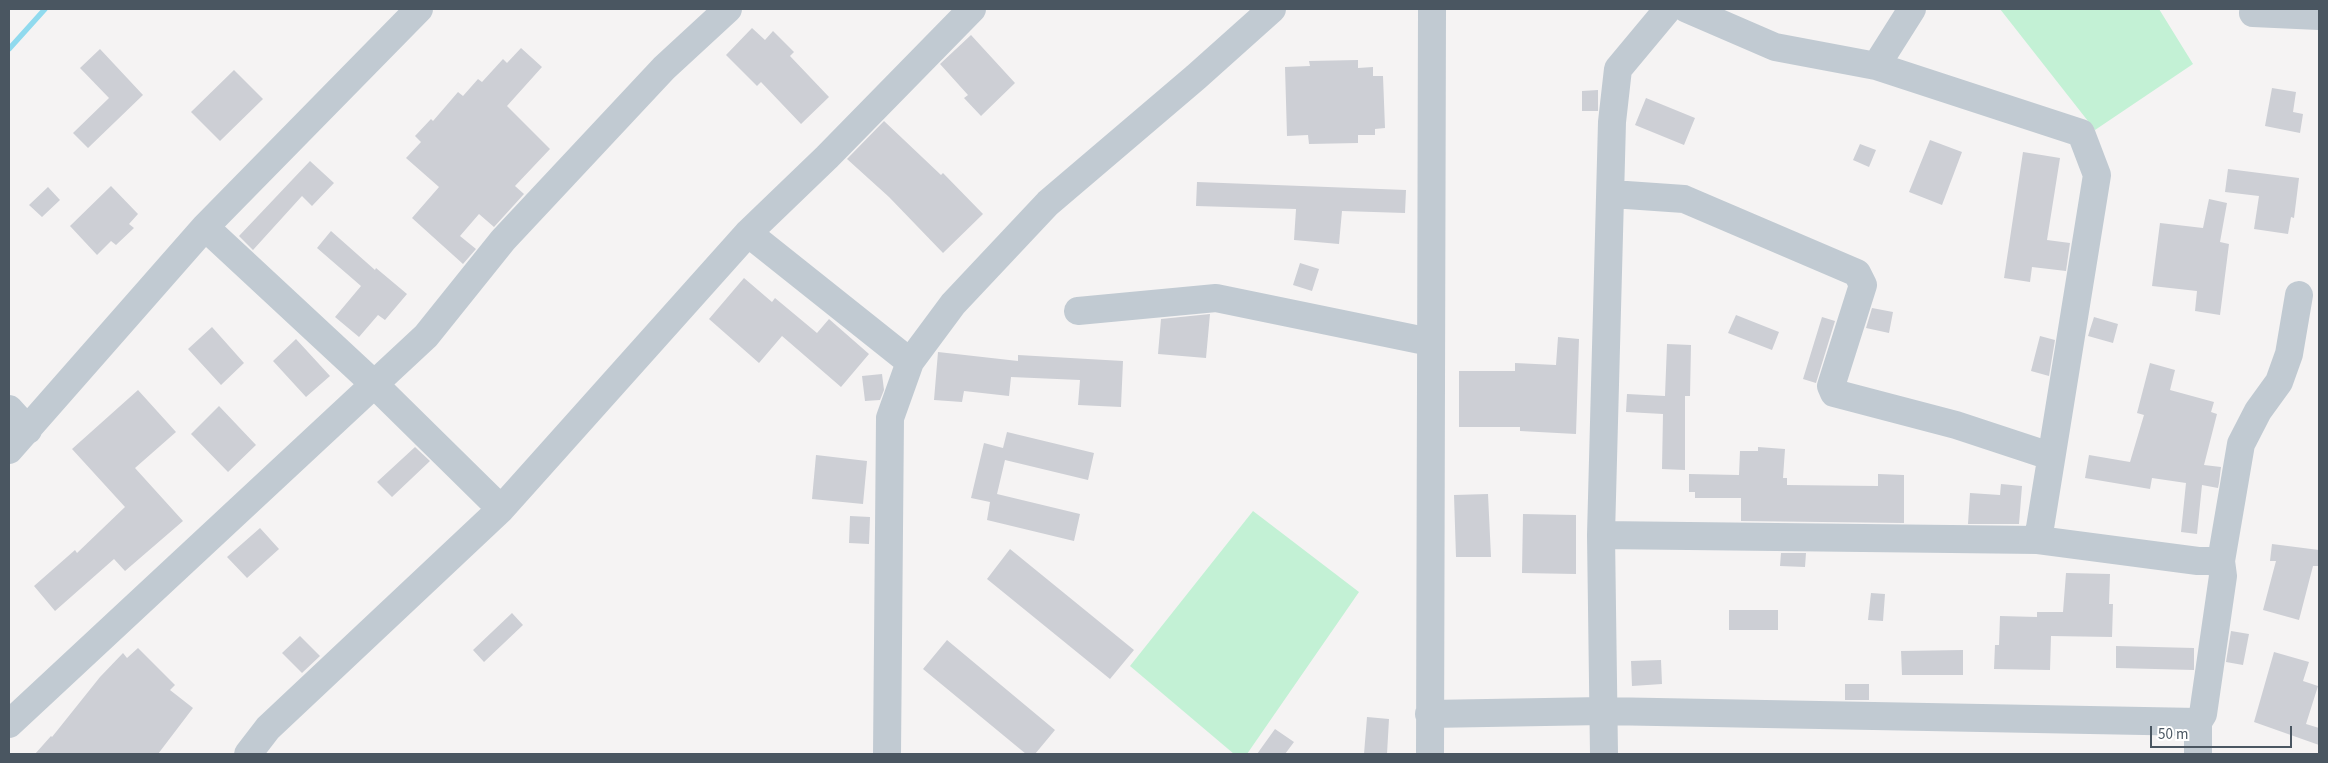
<!DOCTYPE html>
<html>
<head>
<meta charset="utf-8">
<style>
	body { margin:0 }
	#map { position:relative; width:2328px; height:763px; overflow:hidden; background:#f5f3f3; font-family:"Source Sans 3",sans-serif }
	canvas { display:block }
	.frame { position:absolute; inset:0; border:10px solid #4a5661; pointer-events:none }
	.scale { position:absolute; left:2150px; top:726px; width:142px; height:22px; box-sizing:border-box; border:2px solid #4a5661; border-top:0; padding-left:6px; font-size:15px; line-height:18px; white-space:nowrap; color:#4a5661; -webkit-text-stroke:4px #fff; paint-order:stroke }
</style>
</head>
<body>
<div id="map">
<canvas width="2328" height="763"></canvas>
<div class="frame"></div>
<div class="scale">50 m</div>
</div>
<script>
const ctx = document.querySelector('canvas').getContext('2d');
ctx.lineJoin = 'round';
function fill(path, color) { ctx.fillStyle = color; ctx.fill(path, 'evenodd'); }
const poly = rows => new Path2D(rows.map(r => 'M' + r).join(''));
function strokePath(path, color, width, dash) { ctx.strokeStyle = color; ctx.lineWidth = width; ctx.lineCap = dash ? 'butt' : 'round'; ctx.setLineDash(dash || []); ctx.stroke(path); }
fill(poly([
	[2000,9,2159,9,2193,64,2095,130],
	[1253,511,1359,592,1247,754,1234,754,1130,666]
]), '#c3f1d5');
strokePath(poly([
	[9,49,45,9]
]), '#90daee', 5.5);
fill(poly([
	[752,28,765,40,773,31,794,52,790,56,829,97,801,124,761,82,757,86,726,55],
	[971,35,1015,83,981,116,964,98,968,95,940,64],
	[521,48,542,67,507,106,550,149,515,186,524,194,494,227,479,214,460,236,476,249,463,264,412,218,439,187,406,158,421,142,415,136,431,119,433,121,458,92,463,96,478,79,482,82,503,59,507,63],
	[100,49,143,95,88,148,73,133,109,98,80,68],
	[1358,60,1358,68,1373,67,1373,76,1383,76,1385,128,1375,129,1375,135,1358,135,1358,143,1309,144,1308,135,1287,136,1285,67,1310,66,1309,61],
	[234,70,263,99,220,141,191,112],
	[2272,88,2296,92,2293,112,2303,114,2300,133,2265,126],
	[1598,90,1598,111,1582,111,1582,91],
	[1646,98,1695,118,1684,145,1635,125],
	[884,121,941,175,943,173,983,214,943,253,889,197,847,159],
	[1930,140,1962,152,1942,205,1909,192],
	[1860,144,1876,150,1869,167,1853,160],
	[2023,152,2060,158,2047,240,2070,243,2066,271,2032,267,2030,282,2004,278],
	[310,161,334,183,312,206,302,196,253,250,239,236],
	[2228,169,2299,178,2294,218,2291,217,2288,234,2254,229,2259,196,2225,192],
	[1197,182,1406,190,1405,213,1342,211,1339,244,1294,240,1296,209,1196,206],
	[111,186,138,214,129,224,134,228,116,245,111,241,97,255,70,226],
	[48,187,60,200,42,217,29,205],
	[2209,199,2227,203,2220,242,2229,244,2220,315,2195,311,2197,291,2152,286,2160,223,2203,228],
	[331,231,375,270,376,268,407,294,385,320,378,315,359,337,335,317,361,286,317,248],
	[1300,263,1319,269,1312,291,1293,285],
	[744,278,772,302,775,298,817,333,829,319,869,354,841,387,782,336,759,363,709,319],
	[1872,308,1893,312,1889,333,1866,328],
	[1210,314,1206,358,1158,354,1161,319],
	[1736,315,1779,332,1772,350,1728,333],
	[1822,317,1835,321,1816,383,1803,379],
	[2094,317,2118,324,2113,343,2088,336],
	[212,327,244,363,221,385,188,349],
	[2040,336,2055,340,2049,376,2031,371],
	[1558,337,1579,339,1576,434,1520,431,1520,427,1459,427,1459,371,1515,371,1515,363,1556,365],
	[296,339,330,376,306,397,273,361],
	[1667,344,1691,345,1690,396,1685,396,1685,470,1662,469,1663,414,1626,412,1627,394,1665,396],
	[938,352,1018,361,1018,355,1123,361,1121,407,1078,405,1080,380,1011,377,1009,396,964,391,962,402,934,400],
	[2150,363,2175,370,2170,390,2214,402,2211,412,2217,414,2204,465,2221,467,2219,483,2218,488,2202,485,2197,534,2181,532,2186,483,2152,478,2150,489,2085,478,2089,455,2130,462,2144,415,2137,413],
	[882,374,884,390,880,400,865,401,862,376],
	[138,390,176,432,135,468,183,521,125,571,114,559,55,611,34,586,75,550,77,553,125,507,72,449],
	[219,406,256,445,228,472,191,434],
	[1007,432,1094,453,1088,480,1005,460,997,494,1080,514,1074,541,987,520,990,502,971,498,984,443,1003,448],
	[415,447,430,461,392,497,377,482],
	[1758,447,1785,449,1783,478,1787,478,1787,485,1878,486,1878,474,1904,475,1904,523,1741,521,1741,498,1695,498,1695,492,1689,492,1689,474,1739,475,1740,451,1758,451],
	[816,455,867,461,863,504,812,499],
	[2001,484,2022,486,2019,524,1968,524,1970,493,2000,495],
	[1488,494,1491,557,1456,557,1454,495],
	[1523,514,1576,515,1576,574,1522,573],
	[850,516,870,517,869,544,849,543],
	[260,528,279,549,247,578,227,557],
	[2272,544,2319,550,2319,566,2313,566,2299,620,2263,610,2276,561,2270,561],
	[1010,549,1134,650,1110,679,987,579],
	[1781,553,1806,553,1805,567,1780,566],
	[2066,573,2110,574,2109,604,2113,604,2112,637,2051,636,2050,670,1994,669,1995,645,1999,645,2000,616,2037,617,2037,612,2063,612],
	[1871,593,1885,594,1883,621,1868,620],
	[1729,610,1778,610,1778,630,1729,630],
	[512,613,523,625,484,662,473,650],
	[2231,631,2249,634,2243,665,2226,662],
	[300,636,320,656,302,673,282,653],
	[947,640,1055,730,1035,754,1026,754,923,669],
	[2116,646,2194,648,2194,670,2116,668],
	[138,648,175,685,170,690,193,708,158,754,35,754,51,736,52,737,100,677,123,653,127,658],
	[1963,650,1963,675,1902,675,1901,651],
	[2274,652,2309,662,2303,681,2318,686,2306,724,2319,728,2319,745,2254,722],
	[1661,660,1662,684,1632,686,1631,661],
	[1845,684,1869,684,1869,700,1845,700],
	[1367,717,1389,719,1387,754,1364,754],
	[1275,729,1294,742,1285,754,1257,754]
]), '#cdcfd5');
strokePath(poly([
	[1687,9,1775,47,1876,66,2081,133,2097,175,2038,540],
	[2253,13,2319,16],
	[1876,66,1912,9],
	[1612,194,1684,199,1857,273,1863,285,1831,386,1834,393,1956,425,2050,456],
	[205,227,374,384,501,509],
	[748,233,910,362],
	[1078,311,1216,298,1430,342],
	[9,409,28,430],
	[9,450,205,227,419,9],
	[1601,535,2038,540,2198,561,2221,561],
	[1429,714,1603,711,2198,722,2203,714,2223,576,2221,561,2241,444,2258,411,2279,382,2289,354,2299,295],
	[2198,722,2198,754],
	[9,724,426,336,503,240,664,68,728,9],
	[248,754,268,728,501,509,748,233,827,157,972,9],
	[887,754,890,418,910,362,953,304,1048,203,1196,77,1272,9],
	[1430,754,1432,9],
	[1604,754,1601,535,1612,122,1618,69,1668,9]
]), '#c1cad2', 28);
</script>
</body>
</html>
